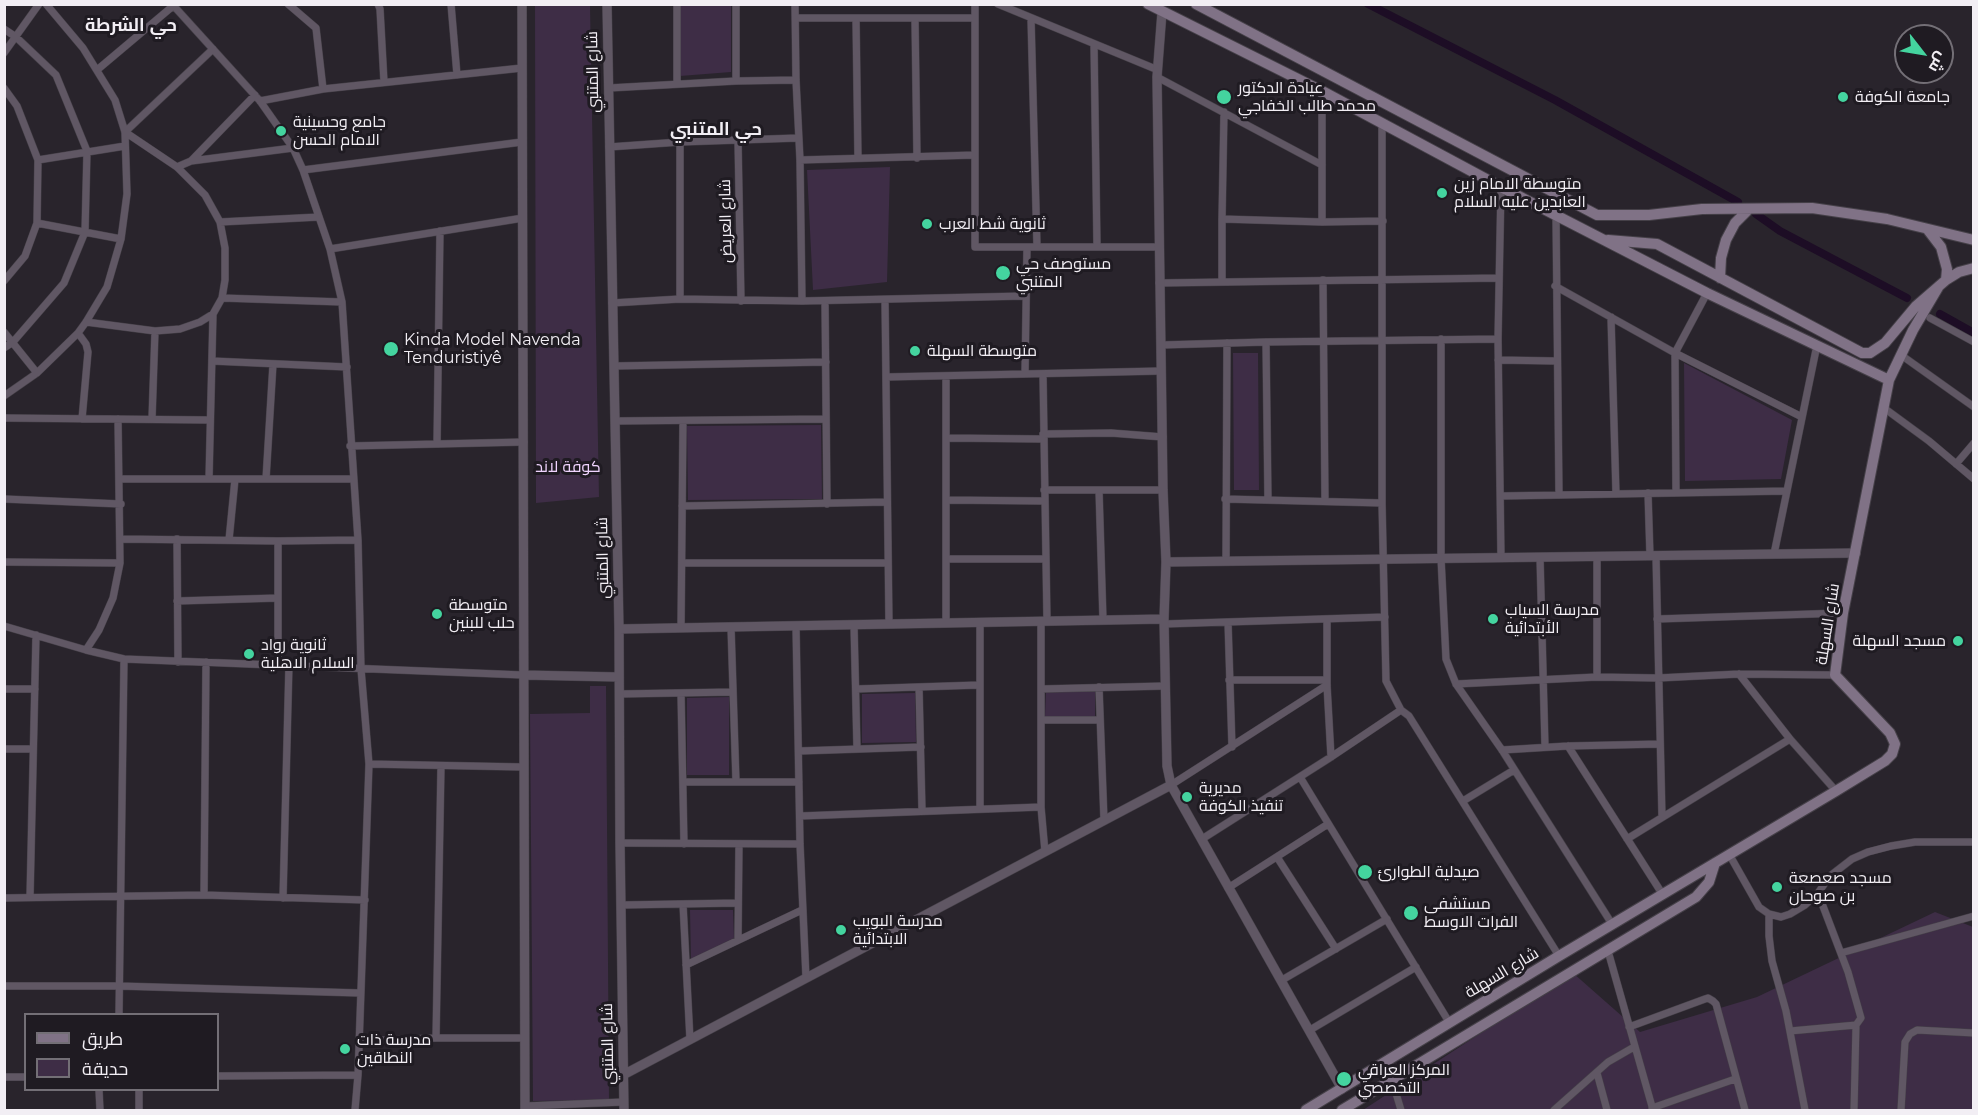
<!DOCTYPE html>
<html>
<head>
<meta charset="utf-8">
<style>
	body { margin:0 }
	#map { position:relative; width:1978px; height:1115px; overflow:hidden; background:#29242c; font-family:Montserrat,Cairo,sans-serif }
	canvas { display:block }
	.frame { position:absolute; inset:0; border:6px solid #f2eef4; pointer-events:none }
	.legend { position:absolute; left:24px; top:1013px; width:195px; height:78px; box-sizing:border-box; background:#1f1b22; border:2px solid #736f76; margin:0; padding:8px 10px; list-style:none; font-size:18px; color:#f2eef4 }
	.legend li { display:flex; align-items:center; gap:12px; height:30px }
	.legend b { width:30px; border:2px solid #736f76 }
	.north { position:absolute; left:1894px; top:24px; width:60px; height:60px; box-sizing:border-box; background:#1f1b22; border:2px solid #736f76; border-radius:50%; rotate:121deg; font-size:16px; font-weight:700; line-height:24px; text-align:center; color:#f2eef4 }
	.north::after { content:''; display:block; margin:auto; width:21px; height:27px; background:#44d49f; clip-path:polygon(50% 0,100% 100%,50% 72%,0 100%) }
</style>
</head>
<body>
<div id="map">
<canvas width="1978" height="1115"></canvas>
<div class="frame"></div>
<ul class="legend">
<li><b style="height:8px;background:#807286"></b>طريق</li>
<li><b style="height:16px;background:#3e2d46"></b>حديقة</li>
</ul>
<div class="north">ش</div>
</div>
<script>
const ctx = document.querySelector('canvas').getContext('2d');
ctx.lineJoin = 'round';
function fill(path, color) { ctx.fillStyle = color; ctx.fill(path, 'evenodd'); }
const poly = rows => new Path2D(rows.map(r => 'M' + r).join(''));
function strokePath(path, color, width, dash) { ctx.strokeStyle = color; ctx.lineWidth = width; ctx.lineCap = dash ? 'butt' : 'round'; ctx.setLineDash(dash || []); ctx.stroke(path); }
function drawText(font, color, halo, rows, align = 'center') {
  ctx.font = font + ' Montserrat,Cairo,sans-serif'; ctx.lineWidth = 6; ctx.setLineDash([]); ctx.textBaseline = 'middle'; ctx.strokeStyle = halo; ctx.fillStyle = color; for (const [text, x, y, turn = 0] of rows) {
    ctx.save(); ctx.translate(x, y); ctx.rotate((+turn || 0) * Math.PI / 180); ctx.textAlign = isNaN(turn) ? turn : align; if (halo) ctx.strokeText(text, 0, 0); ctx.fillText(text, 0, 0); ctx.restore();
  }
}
fill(poly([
	[535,5,590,5,599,497,536,503],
	[680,5,731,5,731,72,680,76],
	[890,167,887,282,813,290,807,170],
	[1233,353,1258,353,1259,490,1234,490],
	[1684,363,1792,420,1781,479,1685,481],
	[821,425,822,499,688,500,687,426],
	[590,686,606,686,609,1100,533,1101,530,714,590,713],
	[1046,691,1095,691,1095,716,1045,716],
	[915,693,916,742,862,743,862,694],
	[729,697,729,775,687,775,687,698],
	[690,910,733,910,734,938,691,960],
	[1935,912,1973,927,1973,1110,1363,1110,1573,973,1640,1032,1757,997]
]), '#3e2d46');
strokePath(poly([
	[1368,4,1555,100,1738,202],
	[1756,214,1780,231,1907,298],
	[1940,314,1974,333]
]), '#1d0d25', 8);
const minor = poly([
	[172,4,260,101,293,148,303,170,330,249,342,302,358,540,361,669,369,764,358,1075,355,1110],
	[288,4,316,28,323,89],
	[378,4,380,9,384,82],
	[451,4,457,75],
	[736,4,736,81],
	[795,4,796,80,800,160,802,301],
	[975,4,975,247,1159,247],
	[998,4,1158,70],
	[796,18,975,18],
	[856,18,858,158],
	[1031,18,1037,247],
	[915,19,917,158],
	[4,29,16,37,56,75,87,151,85,232,64,283,13,342,4,348],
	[1094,44,1097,246],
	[4,53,39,4],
	[97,70,173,6],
	[1157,77,1322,165],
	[677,84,677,4],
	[4,88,17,106,38,160,37,223,25,256,4,281],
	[609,88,736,81,796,80],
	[260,101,323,89,522,68],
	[1382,123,1382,503,1386,681,1401,710,1409,716,1559,956],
	[738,140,741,301],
	[680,142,680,299],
	[609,147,680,142,798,138],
	[38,160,125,146],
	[800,160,975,155],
	[191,161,293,148],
	[177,167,191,161,255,95],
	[303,170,522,142],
	[1556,215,1559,495],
	[1222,219,1322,222,1383,221],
	[220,222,319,217],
	[1322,222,1322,91],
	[37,223,121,239],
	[330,249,523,218],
	[1323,280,1325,501],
	[1222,281,1222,219,1224,112],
	[1159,283,1499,278],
	[1555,286,1675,353,1802,417],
	[222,298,342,302],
	[885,300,889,624],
	[825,301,827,504],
	[612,303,680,299,802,301,1025,296],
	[1611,317,1616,494],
	[1930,318,1974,342],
	[86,322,155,331,180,329,200,322,213,314,222,298,225,280,225,248,220,222,205,195,177,167,125,132,213,49],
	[4,332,37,373],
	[78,333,86,344,88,352,82,419],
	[1441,339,1441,558,1446,659,1456,684,1502,750,1612,924],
	[1266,342,1268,500],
	[1161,345,1266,342,1498,339],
	[1901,355,1974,407],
	[1498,360,1556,361],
	[212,361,347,367],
	[614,366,826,362],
	[1025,374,1027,247],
	[1043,374,1047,621],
	[946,376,946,623],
	[886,377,1161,371],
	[4,396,37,373,78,333,86,322,107,287,121,239,127,194,125,132,115,100,83,48,46,4],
	[1884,408,1929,441,1974,479],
	[4,418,210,420],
	[152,419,155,331],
	[615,421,826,419],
	[1043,434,1111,433,1163,437],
	[946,438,1043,439],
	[437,444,440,231],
	[350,446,524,442],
	[1956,464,1974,443],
	[119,479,353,479],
	[209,479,213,314],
	[266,479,273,364],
	[1044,490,1163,490],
	[1099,490,1103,620],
	[1676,492,1675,353,1707,293],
	[1648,493,1650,556],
	[1501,496,1787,491],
	[4,499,121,504],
	[1225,499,1382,503],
	[946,500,1044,501],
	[682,506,887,502],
	[121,539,278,541,358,540],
	[177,539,178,662],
	[229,540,235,479],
	[1774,554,1817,345],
	[1597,556,1597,677],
	[1656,556,1662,817],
	[1540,557,1545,747],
	[1501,558,1498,339,1501,187],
	[946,559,1045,559],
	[1226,561,1227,343],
	[4,562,120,563],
	[682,563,888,563],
	[177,601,278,598],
	[1327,619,1327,685,1331,757],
	[1657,619,1843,613],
	[1041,621,1041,807,1045,852],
	[980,622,980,809],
	[1228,622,1232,747],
	[1164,624,1385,617],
	[854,625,857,749],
	[4,626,86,650,124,659,523,675],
	[796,626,800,844,806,978],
	[731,627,736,782],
	[681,628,683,422],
	[86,650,99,630,113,598,120,563,118,419],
	[278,664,278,541],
	[1739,674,1790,739,1836,791],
	[1229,680,1327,680],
	[1456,684,1597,677,1658,678,1739,674,1835,675],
	[919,687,922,810],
	[1099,687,1104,820],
	[4,689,35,689],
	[856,689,979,685],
	[1041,689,1165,686],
	[681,693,684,844],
	[619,694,733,692],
	[1041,720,1099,720],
	[1568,746,1663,895],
	[4,749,33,749],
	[1502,750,1568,746,1660,744],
	[799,751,921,747],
	[369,764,523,767],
	[1300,777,1449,1022],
	[683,782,799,782],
	[1171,785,1327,685],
	[1463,801,1514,770],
	[800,816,1041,807],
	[1202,839,1331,757,1401,710],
	[1627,839,1790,739],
	[620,843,800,844],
	[1729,854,1759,907,1769,914,1781,917,1790,914,1805,905,1818,893,1830,876,1852,859,1868,852,1891,846,1915,842,1974,842],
	[1277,857,1336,949],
	[1228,888,1328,824],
	[1818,893,1848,972,1861,1018,1856,1025,1854,1110],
	[204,895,206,662],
	[30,897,36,635],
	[4,898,204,895,365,900],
	[283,898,289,664],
	[683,904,690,1040],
	[621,905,738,903],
	[1769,914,1769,936,1772,961,1786,1011,1805,1110],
	[738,940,739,844],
	[1608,951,1653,1110],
	[1841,953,1974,916],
	[686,965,802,910],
	[1282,980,1387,919],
	[4,986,119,986,360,993],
	[119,1014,124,659],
	[1629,1027,1705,999,1708,998,1713,1001,1716,1004,1745,1110],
	[1310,1030,1416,967],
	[1790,1031,1856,1025],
	[436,1038,441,766],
	[359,1041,436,1038,524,1038],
	[1597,1073,1607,1110],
	[218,1076,358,1075],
	[4,1077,26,1077],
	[1392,1080,1401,1110],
	[99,1090,100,1110],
	[525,1106,624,1102],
	[1652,1108,1735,1079],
	[139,1110,139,1090],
	[1554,1110,1608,1062,1634,1047],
	[1901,1110,1905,1042,1910,1034,1917,1030,1974,1033]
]);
const tertiary = poly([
	[522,4,525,1110],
	[607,4,619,629,620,843,624,1110],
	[1162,12,1157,77,1163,490,1166,562,1164,619,1167,766,1171,785,1342,1089],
	[1166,562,1856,553],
	[619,629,1164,619],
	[523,675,619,677],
	[623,1075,1171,785]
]);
const secondary = poly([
	[1148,4,1322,91,1501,187,1707,293,1889,380,1913,330,1939,286],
	[1196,4,1597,215,1649,215,1702,209,1812,208,1887,219,1974,240],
	[1928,230,1941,247,1947,269,1946,280],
	[1608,240,1657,244,1862,353,1870,353,1885,343,1916,306,1946,280,1959,272,1974,268],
	[1720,278,1721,258,1726,240,1735,223,1749,209],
	[1306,1110,1559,956,1836,791,1885,761,1892,754,1895,744,1890,733,1835,675,1843,613,1889,380],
	[1342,1110,1696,897,1709,882,1715,863]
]);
strokePath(minor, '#454048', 8);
strokePath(tertiary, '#454048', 10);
strokePath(secondary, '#454048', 12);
strokePath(minor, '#605764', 7);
strokePath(tertiary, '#605764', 9);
strokePath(secondary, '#807286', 10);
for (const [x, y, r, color] of [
	[1224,97,8,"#44d49f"],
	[1843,97,6,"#44d49f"],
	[281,131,6,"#44d49f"],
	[1442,193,6,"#44d49f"],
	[927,224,6,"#44d49f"],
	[1003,273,8,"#44d49f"],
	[391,349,8,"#44d49f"],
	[915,351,6,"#44d49f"],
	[437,614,6,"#44d49f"],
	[1493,619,6,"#44d49f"],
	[1958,641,6,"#44d49f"],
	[249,654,6,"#44d49f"],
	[1187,797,6,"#44d49f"],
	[1365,872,8,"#44d49f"],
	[1777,887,6,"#44d49f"],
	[1411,913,8,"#44d49f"],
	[841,930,6,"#44d49f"],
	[345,1049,6,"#44d49f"],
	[1344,1079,8,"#44d49f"]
]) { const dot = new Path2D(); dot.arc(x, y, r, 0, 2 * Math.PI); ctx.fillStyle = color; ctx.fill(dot); strokePath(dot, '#1f1b22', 2); }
drawText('16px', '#f2eef4', '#1f1b22', [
	["شارع المتنبي",593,72,-91],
	["شارع العريض",726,221,-91],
	["شارع المتنبي",603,558,-91],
	["شارع السهلة",1828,624,-81],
	["شارع السهلة",1502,973,-31],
	["شارع المتنبي",608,1044,-91]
]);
drawText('16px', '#f2eef4', '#1f1b22', [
	["عيادة الدكتور",1238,88],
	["محمد طالب الخفاجي",1238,106],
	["جامعة الكوفة",1855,97],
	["جامع وحسينية",293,122],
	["الامام الحسن",293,140],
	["متوسطة الامام زين",1454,184],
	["العابدين عليه السلام",1454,202],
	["ثانوية شط العرب",939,224],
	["مستوصف حي",1016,264],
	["المتنبي",1016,282],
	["Kinda Model Navenda",404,340],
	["Tenduristiyê",404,358],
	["متوسطة السهلة",927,351],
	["متوسطة",449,605],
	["حلب للبنين",449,623],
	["مدرسة السياب",1505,610],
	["الأبتدائية",1505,628],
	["مسجد السهلة",1946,641,"right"],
	["ثانوية رواد",261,645],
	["السلام الاهلية",261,663],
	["مديرية",1199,788],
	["تنفيذ الكوفة",1199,806],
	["صيدلية الطوارئ",1378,872],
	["مسجد صعصعة",1789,878],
	["بن صوحان",1789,896],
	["مستشفى",1424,904],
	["الفرات الاوسط",1424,922],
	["مدرسة البويب",853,921],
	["الابتدائية",853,939],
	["مدرسة ذات",357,1040],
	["النطاقين",357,1058],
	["المركز العراقي",1358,1070],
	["التخصصي",1358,1088]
], 'left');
drawText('16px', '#efd3fd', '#1f1b22', [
	["كوفة لاند",568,467]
]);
drawText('bold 18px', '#f2eef4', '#1f1b22', [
	["حي الشرطة",131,26],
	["حي المتنبي",716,130]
]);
</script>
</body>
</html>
